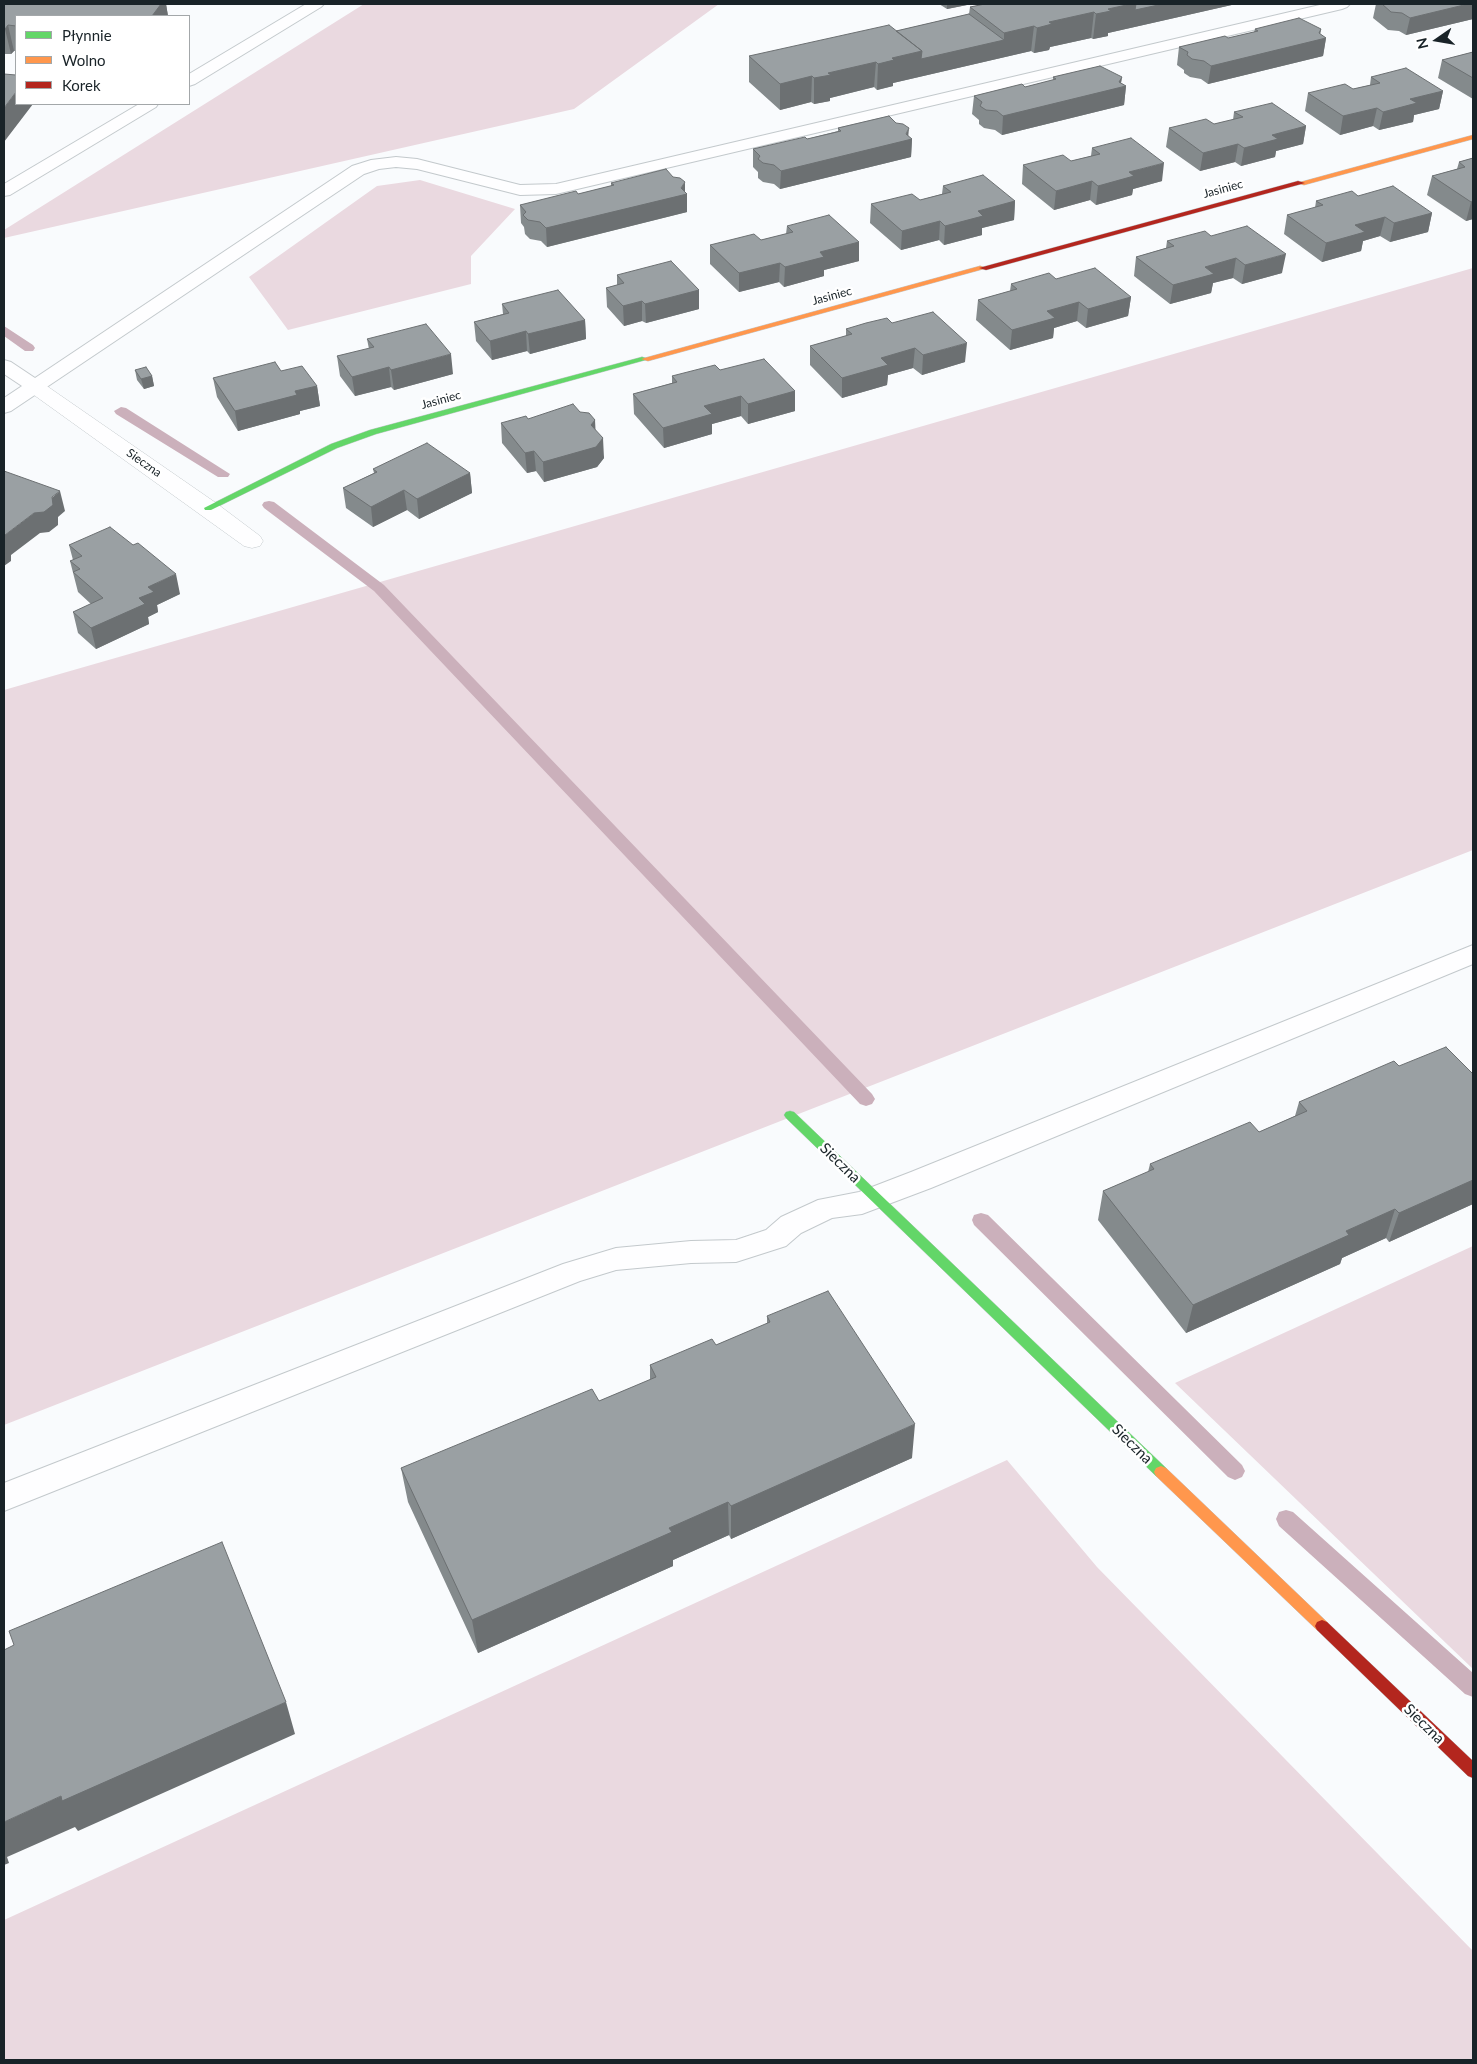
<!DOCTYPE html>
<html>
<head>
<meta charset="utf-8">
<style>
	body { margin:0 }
	#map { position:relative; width:1477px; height:2064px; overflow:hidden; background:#f9fbfd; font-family:Lato,sans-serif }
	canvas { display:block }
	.frame { position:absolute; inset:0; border:5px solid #192328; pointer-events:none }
	.legend { position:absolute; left:15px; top:15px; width:175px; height:90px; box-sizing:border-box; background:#fff; border:1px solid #a3a7a9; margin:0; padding:6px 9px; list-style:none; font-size:15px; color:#192328 }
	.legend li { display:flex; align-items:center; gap:10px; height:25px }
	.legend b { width:25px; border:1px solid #a3a7a9 }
	.north { position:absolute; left:1412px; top:15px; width:50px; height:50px; -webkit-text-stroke:4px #fff; paint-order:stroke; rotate:257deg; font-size:14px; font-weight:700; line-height:20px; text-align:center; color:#192328 }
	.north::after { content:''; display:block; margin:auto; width:18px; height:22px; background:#192328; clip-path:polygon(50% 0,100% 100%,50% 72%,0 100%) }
</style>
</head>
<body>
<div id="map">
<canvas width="1477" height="2064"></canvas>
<div class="frame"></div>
<ul class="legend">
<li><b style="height:6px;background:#63d668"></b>Płynnie</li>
<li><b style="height:6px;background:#ff974d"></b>Wolno</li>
<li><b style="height:6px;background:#b3261e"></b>Korek</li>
</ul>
<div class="north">N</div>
</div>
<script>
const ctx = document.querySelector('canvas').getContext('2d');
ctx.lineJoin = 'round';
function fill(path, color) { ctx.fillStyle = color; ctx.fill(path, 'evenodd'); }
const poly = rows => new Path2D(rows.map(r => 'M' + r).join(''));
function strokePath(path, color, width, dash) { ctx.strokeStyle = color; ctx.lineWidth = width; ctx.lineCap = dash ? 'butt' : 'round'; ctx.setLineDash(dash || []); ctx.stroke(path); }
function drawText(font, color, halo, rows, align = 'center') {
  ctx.font = font + ' Lato,sans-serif'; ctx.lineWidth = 5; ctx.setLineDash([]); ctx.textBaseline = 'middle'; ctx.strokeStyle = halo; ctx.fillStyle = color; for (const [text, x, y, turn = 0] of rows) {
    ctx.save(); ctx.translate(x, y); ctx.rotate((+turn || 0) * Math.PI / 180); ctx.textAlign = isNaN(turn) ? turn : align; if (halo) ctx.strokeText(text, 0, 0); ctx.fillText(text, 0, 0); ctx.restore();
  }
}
fill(poly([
	[364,4,719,4,574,109,4,238,4,230],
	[420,180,515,209,471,256,471,284,288,330,249,277,377,186],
	[1473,268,1473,850,4,1425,4,690],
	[1473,1246,1473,1669,1175,1383],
	[1007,1460,1097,1567,1473,1951,1473,2060,4,2060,4,1920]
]), '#ead9e0');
fill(poly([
	[4,326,33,345,35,348,33,351,25,351,4,336,4,326],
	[121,407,126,408,230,474,228,477,218,477,116,414,114,411,121,407],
	[269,501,274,502,384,585,872,1094,875,1099,872,1104,866,1106,860,1104,374,591,264,508,262,505,264,502,269,501],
	[981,1213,988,1215,1242,1465,1245,1471,1242,1477,1235,1480,1228,1477,974,1225,972,1220,974,1215,981,1213],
	[1286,1510,1293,1512,1473,1673,1473,1697,1465,1694,1279,1526,1276,1519,1279,1512,1286,1510]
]), '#cbb0bb');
const lane = poly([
	[306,4,324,4,321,7,195,84,189,86,189,74,306,4],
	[1324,4,1350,4,1347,7,1342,9,556,194,520,195,417,169,396,167,379,169,364,174,11,411,4,413,4,398,22,386,4,374,4,360,11,362,35,378,352,166,371,160,396,157,417,159,520,185,556,184,1324,4],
	[139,104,158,104,156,107,10,195,4,196,4,184,139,104],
	[1473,945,1473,964,931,1188,862,1214,832,1218,801,1233,786,1246,736,1262,691,1263,616,1270,580,1281,4,1511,4,1483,563,1264,616,1248,691,1241,736,1240,766,1230,781,1217,818,1200,859,1192,911,1172,1473,945]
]);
const street = poly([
	[34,380,41,382,216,503,260,536,263,541,260,546,252,548,244,546,27,390,24,386,27,382,34,380]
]);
const fast = poly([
	[642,357,649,359,376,434,337,448,211,510,205,510,204,508,331,444,370,430,642,357],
	[790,1111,794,1112,1166,1468,1168,1472,1166,1476,1161,1478,1156,1476,786,1118,784,1115,786,1112,790,1111]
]);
const slow = poly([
	[1473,135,1473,139,1304,185,1297,183,1473,135],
	[980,266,987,268,648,361,641,359,980,266],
	[1161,1466,1166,1468,1327,1622,1329,1626,1327,1630,1322,1632,1317,1630,1156,1476,1154,1472,1156,1468,1161,1466]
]);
const jam = poly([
	[1298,181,1305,183,986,270,979,268,1298,181],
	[1322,1620,1327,1622,1473,1761,1473,1778,1468,1776,1317,1630,1315,1626,1317,1622,1322,1620]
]);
strokePath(lane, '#c3c9cc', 2);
strokePath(street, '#c3c9cc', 1);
strokePath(fast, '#c3c9cc', 1);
strokePath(slow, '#c3c9cc', 1);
strokePath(jam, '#c3c9cc', 1);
fill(lane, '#fefeff');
fill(street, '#fefeff');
fill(fast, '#63d668');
fill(slow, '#ff974d');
fill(jam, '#b3261e');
fill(poly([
	[4,4,166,4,168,16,16,16,16,51,14,51,11,54,4,54],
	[939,4,972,4,947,9],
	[985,4,1236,4,1108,33,1108,36,1093,39,1091,38,1050,47,1049,50,1034,53,1031,51,893,83,893,86,877,90,874,87,830,98,830,101,814,104,811,102,780,110,749,82,749,56,896,31,969,14,970,7],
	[1376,4,1473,4,1473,19,1406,35,1399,31,1388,30,1373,18],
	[1255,29,1321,29,1320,34,1326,38,1323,56,1208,84,1201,79,1190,77,1184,73,1184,70,1177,65,1179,47,1228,38,1254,32],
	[1473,52,1473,99,1438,78,1442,60],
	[1053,77,1122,77,1121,83,1126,86,1124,105,1002,135,995,130,984,128,979,124,979,120,972,114,974,96,1025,87,1053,80],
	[1371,77,1443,91,1439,109,1414,115,1413,122,1379,130,1373,126,1340,135,1305,111,1308,93,1353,89,1370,85],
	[1234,112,1306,126,1303,144,1276,151,1275,157,1241,166,1235,162,1200,171,1166,147,1169,128,1214,124,1233,120],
	[838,128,908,136,912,139,911,157,780,189,774,184,763,182,758,178,758,172,753,167,753,149,807,139,838,131],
	[1092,148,1162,181,1133,189,1132,195,1096,205,1090,200,1054,210,1022,184,1023,165,1071,161,1091,156],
	[1473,158,1473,219,1466,221,1427,195,1432,176,1457,169,1459,162],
	[611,183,685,192,687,212,547,247,541,241,530,239,525,234,524,227,521,223,520,205,578,194,611,186],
	[943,186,1015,201,1014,220,982,228,982,235,944,245,939,240,901,250,870,223,871,204,920,200,942,194],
	[1358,196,1432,213,1428,232,1390,242,1380,236,1363,241,1361,251,1322,262,1284,234,1287,215,1315,208,1316,201],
	[787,226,859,242,859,261,824,270,824,276,784,287,779,282,739,292,710,264,710,245,761,240,786,234],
	[1211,236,1282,273,1242,284,1233,278,1213,283,1211,293,1170,304,1134,276,1136,257,1166,248,1167,241],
	[617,275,699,290,699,309,646,323,642,321,624,326,607,307,606,288,617,285],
	[1056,279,1131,297,1128,316,1086,328,1077,321,1054,328,1053,338,1010,350,976,320,978,300,1010,291,1011,284],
	[502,304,585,320,586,339,530,354,527,351,492,360,476,341,474,322,503,314],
	[892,323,965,362,922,375,913,368,888,375,887,385,842,398,810,365,810,346,846,336,846,329],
	[367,339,453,374,394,390,391,387,355,396,340,376,337,356,369,349],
	[135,370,152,376,154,386,144,389,137,380],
	[720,370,795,391,795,411,748,424,741,416,712,424,712,434,664,448,634,414,633,394,672,383,672,376],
	[281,371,317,386,320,406,300,411,300,414,238,431,217,397,213,378],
	[580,412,595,420,595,430,604,458,597,467,544,482,536,471,527,473,502,443,501,423],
	[373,469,470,473,472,493,419,519,407,510,373,527,346,508,343,488,374,473],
	[69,545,180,594,157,605,158,612,148,617,149,624,96,649,78,633,73,612,91,604,78,592,70,561,73,560],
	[1399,1066,1473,1074,1473,1204,1389,1242,1386,1238,1342,1258,1340,1264,1186,1333,1098,1220,1103,1191,1148,1172,1150,1164,1259,1132,1295,1116,1299,1102],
	[767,1316,912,1458,731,1539,729,1535,673,1560,673,1566,478,1653,408,1502,401,1468,599,1401,650,1380,650,1365,716,1345,767,1324]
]), '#848a8c');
fill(poly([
	[161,4,166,4,168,16,152,16],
	[947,4,972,4,947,9],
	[1131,4,1236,4,1108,33,1108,36,1093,39,1096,14,1108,9],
	[1468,4,1473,4,1473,19,1406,35,1410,18],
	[1094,12,1091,38,1050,47,1049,50,1034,53,1037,28,1049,22],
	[8,25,14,51,11,54,5,29],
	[1034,26,1031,51,893,83,893,86,877,90,878,64,892,58,922,51,1004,40,1004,33],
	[1321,29,1319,40,1326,38,1323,56,1208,84,1211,66,1319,33],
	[876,62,874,87,830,98,830,101,814,104,814,78,828,73],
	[812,76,811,102,780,110,780,84],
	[1122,77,1120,88,1126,86,1124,105,1002,135,1003,116,1119,82],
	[1443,91,1439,109,1414,115,1413,122,1379,130,1383,112,1410,99],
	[16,92,16,104,33,104,4,142,4,108],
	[1377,108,1373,126,1340,135,1343,116],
	[1306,126,1303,144,1276,151,1275,157,1241,166,1244,148,1272,135],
	[909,128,908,139,912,139,911,157,780,189,781,171,906,134],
	[1238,144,1235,162,1200,171,1203,153],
	[1164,163,1162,181,1133,189,1132,195,1096,205,1098,186,1129,172],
	[1092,181,1090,200,1054,210,1056,191],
	[685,182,685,194,687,194,687,212,547,247,546,228,681,188],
	[1015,201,1014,220,982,228,982,235,944,245,945,226,978,211],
	[1473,201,1473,219,1466,221,1471,202],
	[1432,213,1428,232,1390,242,1394,223],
	[1385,217,1380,236,1363,241,1361,251,1322,262,1326,243,1355,225],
	[940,221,939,240,901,250,902,231],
	[859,242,859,261,824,270,824,276,784,287,785,267,820,252],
	[1286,254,1282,273,1242,284,1245,265],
	[1236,258,1233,278,1213,283,1211,293,1170,304,1173,285,1205,267],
	[780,263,779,282,739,292,739,273],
	[699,290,699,309,646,323,645,304],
	[1131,297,1128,316,1086,328,1088,309],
	[642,301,642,321,624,326,623,306],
	[1079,302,1077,321,1054,328,1053,338,1010,350,1012,330,1047,311],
	[585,320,586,339,530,354,528,334],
	[526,331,527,351,492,360,490,341],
	[967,343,965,362,922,375,923,355],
	[915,348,913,368,888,375,887,385,842,398,842,378,881,358],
	[451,354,453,374,394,390,391,370],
	[389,367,391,387,355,396,352,377],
	[152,376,154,386,144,389,141,379],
	[317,386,320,406,300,411,300,414,238,431,235,411,295,391],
	[795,391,795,411,748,424,748,404],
	[741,396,741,416,712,424,712,434,664,448,663,428,704,406],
	[595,420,596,439,591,425],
	[603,438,604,458,597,467,544,482,543,462],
	[534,451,536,471,527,473,525,453],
	[470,473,472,493,419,519,417,499],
	[404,490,407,510,373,527,371,507],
	[60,491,65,511,58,517,58,525,49,532,40,533,11,555,11,561,4,566,4,542,5,535,34,513],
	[176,574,180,594,157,605,158,612,148,617,149,624,96,649,91,628,148,587],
	[1473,1180,1473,1204,1389,1242,1399,1213],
	[1395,1209,1386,1238,1342,1258,1340,1264,1186,1333,1193,1305,1346,1231],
	[915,1424,912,1458,731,1539,731,1506],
	[728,1502,729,1535,673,1560,673,1566,478,1653,472,1620,669,1528],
	[286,1702,295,1734,78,1831,75,1827,7,1857,9,1863,4,1865,4,1822,61,1796]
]), '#6c7072');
const building = poly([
	[4,4,161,4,152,16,16,16,16,26,8,25,5,29,4,29,4,4],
	[985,4,1131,4,1108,9,1111,11,1096,14,1094,12,1049,22,1052,24,1037,28,1034,26,1004,33,970,7,985,4],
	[1136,4,1163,4,1135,10,1136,4],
	[1382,4,1468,4,1410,18,1402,13,1391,12,1382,4],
	[969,14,1004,40,921,59,922,51,896,31,969,14],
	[1299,18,1321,29,1319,33,1326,38,1211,66,1204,61,1192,59,1187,55,1188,52,1179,47,1225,36,1228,38,1258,31,1255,29,1299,18],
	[889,25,922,51,892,58,894,60,878,64,876,62,828,73,831,75,814,78,812,76,780,84,749,56,889,25],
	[1473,52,1473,78,1442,60,1473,52],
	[1100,66,1122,77,1119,82,1126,86,1003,116,997,111,986,110,980,106,982,102,974,96,1022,84,1025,87,1056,79,1053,77,1100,66],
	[1406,68,1443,91,1410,99,1417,103,1383,112,1377,108,1343,116,1308,93,1345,84,1353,89,1380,83,1371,77,1406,68],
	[4,74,16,75,16,92,4,108,4,74],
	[1272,103,1306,126,1272,135,1278,139,1244,148,1238,144,1203,153,1169,128,1206,119,1214,124,1243,117,1234,112,1272,103],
	[889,116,896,123,903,124,909,128,906,134,912,139,781,171,774,165,763,163,758,159,760,156,753,149,805,137,807,139,841,131,838,128,889,116],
	[1131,138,1164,163,1129,172,1134,176,1098,186,1092,181,1056,191,1023,165,1063,155,1071,161,1100,154,1092,148,1131,138],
	[1473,158,1473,201,1471,202,1432,176,1465,167,1459,162,1473,158],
	[666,169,673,177,680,178,685,182,681,188,687,194,546,228,540,222,528,220,523,215,526,212,520,205,576,191,578,194,614,185,611,183,666,169],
	[983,175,1015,201,978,211,983,216,945,226,940,221,902,231,871,204,912,194,920,200,951,192,943,186,983,175],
	[1393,186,1432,213,1394,223,1385,217,1355,225,1365,232,1326,243,1287,215,1323,205,1316,201,1352,191,1358,196,1393,186],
	[829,215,859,242,820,252,824,257,785,267,780,263,739,273,710,245,754,234,761,240,793,232,787,226,829,215],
	[1247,226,1286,254,1245,265,1236,258,1205,267,1214,274,1173,285,1136,257,1174,246,1167,241,1205,231,1211,236,1247,226],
	[671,261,699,290,645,304,642,301,623,306,606,288,624,283,617,275,671,261],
	[1095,268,1131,297,1088,309,1079,302,1047,311,1055,318,1012,330,978,300,1017,289,1011,284,1049,273,1056,279,1095,268],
	[558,290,585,320,528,334,526,331,490,341,474,322,509,313,502,304,558,290],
	[933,312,967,343,923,355,915,348,881,358,888,365,842,378,810,346,852,334,846,329,866,323,887,318,892,323,933,312],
	[426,324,451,354,391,370,389,367,352,377,337,356,374,347,367,339,426,324],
	[764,359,795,391,748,404,741,396,704,406,712,414,663,428,633,394,677,382,672,376,715,365,720,370,764,359],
	[275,362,281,371,302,366,317,386,295,391,297,395,235,411,213,378,275,362],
	[146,367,152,376,141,379,135,370,146,367],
	[573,404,580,412,589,413,595,420,591,425,603,438,596,447,543,462,534,451,525,453,501,423,526,416,528,419,573,404],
	[427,443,470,473,417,499,404,490,371,507,343,488,377,472,373,469,427,443],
	[4,471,60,491,52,497,53,505,44,512,34,513,5,535,5,540,4,542,4,471],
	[110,527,133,545,138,543,176,574,148,587,154,592,139,598,145,604,91,628,73,612,103,598,73,572,80,569,70,561,82,556,69,545,110,527],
	[1446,1047,1473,1074,1473,1180,1399,1213,1395,1209,1346,1231,1349,1235,1193,1305,1103,1191,1154,1169,1150,1164,1250,1122,1259,1132,1307,1111,1299,1102,1394,1061,1399,1066,1446,1047],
	[828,1291,915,1424,731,1506,728,1502,669,1528,672,1532,472,1620,401,1468,592,1389,599,1401,656,1377,650,1365,712,1339,716,1345,770,1322,767,1316,828,1291],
	[222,1542,286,1702,62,1801,61,1796,4,1822,4,1650,14,1645,9,1631,222,1542]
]);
fill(building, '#9aa0a3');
strokePath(building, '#6c7072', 1);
drawText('12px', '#192328', '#fff', [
	["Jasiniec",1223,189,-15],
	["Jasiniec",832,296,-15],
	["Jasiniec",441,400,-15],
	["Sieczna",144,463,35]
]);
drawText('15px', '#192328', '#fff', [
	["Sieczna",840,1163,44],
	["Sieczna",1132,1444,44],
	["Sieczna",1424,1724,44]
]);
</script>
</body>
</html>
